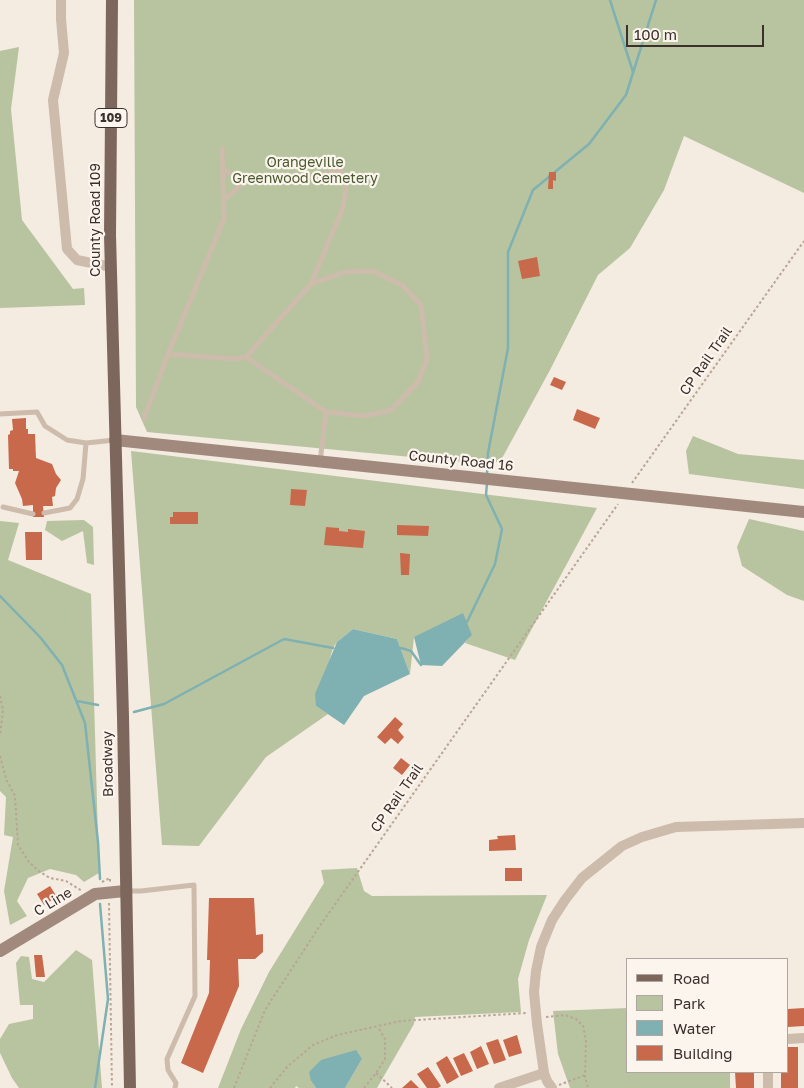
<!DOCTYPE html>
<html>
<head>
<meta charset="utf-8">
<style>
	body { margin:0 }
	#map { position:relative; width:804px; height:1088px; overflow:hidden; background:#f4ebe1; font-family:"Golos Text",sans-serif }
	canvas { display:block }
	.legend { position:absolute; left:626px; top:958px; width:162px; height:115px; box-sizing:border-box; background:#fbf5ee; border:1px solid #aea6a0; margin:0; padding:6px 9px; list-style:none; font-size:15px; color:#3b302b }
	.legend li { display:flex; align-items:center; gap:10px; height:25px }
	.legend b { width:25px; border:1px solid #aea6a0 }
	.scale { position:absolute; left:626px; top:25px; width:138px; height:22px; box-sizing:border-box; border:2px solid #3b302b; border-top:0; padding-left:6px; font-size:15px; line-height:18px; white-space:nowrap; color:#3b302b; -webkit-text-stroke:4px #fbf5ee; paint-order:stroke }
</style>
</head>
<body>
<div id="map">
<canvas width="804" height="1088"></canvas>
<ul class="legend">
<li><b style="height:6px;background:#7d675c"></b>Road</li>
<li><b style="height:14px;background:#b8c4a0"></b>Park</li>
<li><b style="height:14px;background:#7fb0b2"></b>Water</li>
<li><b style="height:14px;background:#c8694b"></b>Building</li>
</ul>
<div class="scale">100 m</div>
</div>
<script>
const ctx = document.querySelector('canvas').getContext('2d');
ctx.lineJoin = 'round';
function fill(path, color) { ctx.fillStyle = color; ctx.fill(path, 'evenodd'); }
const poly = rows => new Path2D(rows.map(r => 'M' + r).join(''));
function strokePath(path, color, width, dash) { ctx.strokeStyle = color; ctx.lineWidth = width; ctx.lineCap = dash ? 'butt' : 'round'; ctx.setLineDash(dash || []); ctx.stroke(path); }
function drawText(font, color, halo, rows, align = 'center') {
  ctx.font = font + ' "Golos Text",sans-serif'; ctx.lineWidth = 4.5; ctx.setLineDash([]); ctx.textBaseline = 'middle'; ctx.strokeStyle = halo; ctx.fillStyle = color; for (const [text, x, y, turn = 0] of rows) {
    ctx.save(); ctx.translate(x, y); ctx.rotate((+turn || 0) * Math.PI / 180); ctx.textAlign = isNaN(turn) ? turn : align; if (halo) ctx.strokeText(text, 0, 0); ctx.fillText(text, 0, 0); ctx.restore();
  }
}
fill(poly([
	[134,0,804,0,804,193,684,136,664,190,630,248,598,275,550,370,500,462,431,461,422,458,147,432,136,407],
	[19,47,11,109,22,220,73,289,84,288,85,305,0,308,0,51],
	[693,436,738,454,804,460,804,489,689,474,686,451],
	[131,451,597,508,515,660,465,643,472,634,414,637,410,674,397,639,353,629,337,642,333,648,316,706,328,714,266,757,199,846,162,845],
	[749,519,804,531,804,601,787,595,742,566,737,547],
	[84,520,93,527,94,565,87,563,83,531,62,541,45,530,47,521],
	[0,521,19,523,8,560,91,594,99,873,84,882,76,875,50,869,28,878,17,901,27,916,10,925,4,891,13,837,4,835,6,797,0,791],
	[357,868,364,891,372,896,547,895,529,940,518,979,521,1012,415,1017,414,1024,377,1088,345,1088,362,1059,311,1081,316,1088,299,1088,296,1086,295,1088,218,1088,241,1029,269,972,324,883,321,870],
	[76,950,92,960,102,1088,19,1088,12,1078,0,1053,0,1039,9,1024,33,1019,33,1005,20,1005,16,963,21,956,29,957,32,979,44,982],
	[628,1008,628,1072,730,1072,730,1088,570,1088,558,1054,553,1011]
]), '#b8c4a0');
fill(poly([
	[463,613,472,635,442,666,421,665,414,637],
	[353,629,397,639,410,674,364,696,344,725,316,706,315,694,337,642],
	[356,1050,362,1059,345,1088,316,1088,311,1081,309,1072,321,1060]
]), '#7fb0b2');
strokePath(poly([
	[610,0,633,72],
	[487,475,488,453,508,348,508,252,533,190,589,144,626,95,656,0],
	[0,596,40,637,62,665,85,723,98,842,100,879],
	[467,622,495,564,502,529,486,495,487,483],
	[401,648,411,651,421,665],
	[77,701,98,705],
	[134,712,164,704,284,639,333,648],
	[95,1088,108,999,100,904]
]), '#7fb0b2', 2.5);
fill(poly([
	[549,172,556,172,556,181,553,180,553,189,548,189],
	[537,257,540,276,522,279,518,261],
	[554,377,566,382,562,390,550,385],
	[577,409,600,418,595,429,573,420],
	[26,418,26,429,28,429,28,434,35,434,36,458,52,464,56,474,61,480,56,488,55,496,52,497,53,506,43,506,44,517,33,517,33,505,23,506,22,499,15,483,19,471,13,471,13,469,9,469,8,435,10,434,10,431,13,430,12,419],
	[291,489,307,490,305,506,290,505],
	[173,512,198,512,198,524,170,524,170,517,173,517],
	[397,525,429,526,428,536,397,535],
	[326,527,339,528,339,531,348,532,348,529,365,531,363,548,324,545],
	[25,532,42,532,42,560,26,560],
	[400,553,410,554,409,575,401,575],
	[395,717,403,724,398,730,404,737,398,744,391,738,385,744,377,737],
	[401,758,410,765,402,775,393,768],
	[515,835,516,850,489,851,489,840,498,839,497,836],
	[505,868,522,868,522,881,505,881],
	[50,886,57,897,44,905,37,894],
	[209,898,254,898,256,935,263,934,263,952,255,959,238,959,239,986,203,1073,181,1063,209,993,210,960,207,960],
	[34,955,42,955,45,977,36,977],
	[804,1008,804,1026,788,1027,788,1009],
	[517,1035,522,1053,509,1057,503,1040],
	[498,1039,506,1060,494,1064,486,1043],
	[481,1046,489,1064,477,1069,470,1052],
	[788,1047,798,1047,798,1088,781,1088,781,1072,788,1072],
	[464,1053,473,1071,461,1076,453,1058],
	[447,1056,459,1077,447,1084,436,1063],
	[428,1067,441,1086,438,1088,427,1088,417,1074],
	[735,1072,754,1072,754,1088,736,1088],
	[411,1080,419,1088,402,1088]
]), '#c8694b');
strokePath(poly([
	[632,483,804,241],
	[0,696,3,710,0,736],
	[0,756,6,779,15,796,18,845,29,862,40,872,50,878,66,881,82,891],
	[102,882,110,878,110,883],
	[109,903,112,1088],
	[546,1017,565,1015,576,1019,583,1026,586,1040,585,1077,588,1088],
	[376,1073,392,1088],
	[559,1085,585,1075],
	[234,1088,265,1010,319,927,618,504],
	[270,1088,287,1067,313,1045,337,1035,401,1021,526,1013],
	[364,1088,376,1073,385,1059,385,1039,378,1027]
]), '#b9a596', 2, [2.5, 2.5]);
strokePath(poly([
	[222,169,245,181],
	[168,354,236,359,246,357,311,284,342,210,346,190,341,171,313,176,278,176,245,181,223,201],
	[246,357,326,412,364,416,391,410,418,382,427,359,421,305,402,285,373,271,345,272,311,284],
	[0,414,37,412,45,426,67,440,86,443,115,440],
	[144,419,166,359,224,219,222,149],
	[320,462,326,412],
	[3,507,33,514],
	[44,513,70,508,77,499,83,479,86,443],
	[126,891,141,891,194,885,195,996,167,1059,168,1070,176,1083,175,1088]
]), '#cdbbac', 5);
strokePath(poly([
	[61,0,61,19,64,53,53,100,67,249,77,260,111,267],
	[788,1039,804,1038],
	[768,1072,768,1088],
	[499,1088,544,1073],
	[552,1088,547,1081,544,1073,537,1024,534,992,536,971,541,947,552,920,565,900,582,878,622,846,642,837,676,827,804,823]
]), '#cdbbac', 10);
strokePath(poly([
	[115,440,804,512],
	[0,951,95,894,125,891]
]), '#a18a7d', 12);
strokePath(poly([
	[112,0,110,235,123,717,130,1088]
]), '#7d675c', 12);
for (const [x, y, w] of [
	[111,118,32]
]) { const box = new Path2D(); box.roundRect(x - w / 2, y - 9.5, w, 19, 4); ctx.fillStyle = '#fbf5ee'; ctx.fill(box); strokePath(box, '#3b302b', 1); }
drawText('bold 12px', '#3b302b', null, [
	["109",111,118]
]);
drawText('14px', '#4a5a2e', '#fbf5ee', [
	["Orangeville",305,163],
	["Greenwood Cemetery",305,179]
]);
drawText('14px', '#3b302b', '#fbf5ee', [
	["County Road 109",96,220,-90],
	["CP Rail Trail",706,361,-55],
	["County Road 16",461,461,6],
	["Broadway",108,764,-91],
	["CP Rail Trail",397,798,-55],
	["C Line",53,902,-31]
]);
</script>
</body>
</html>
